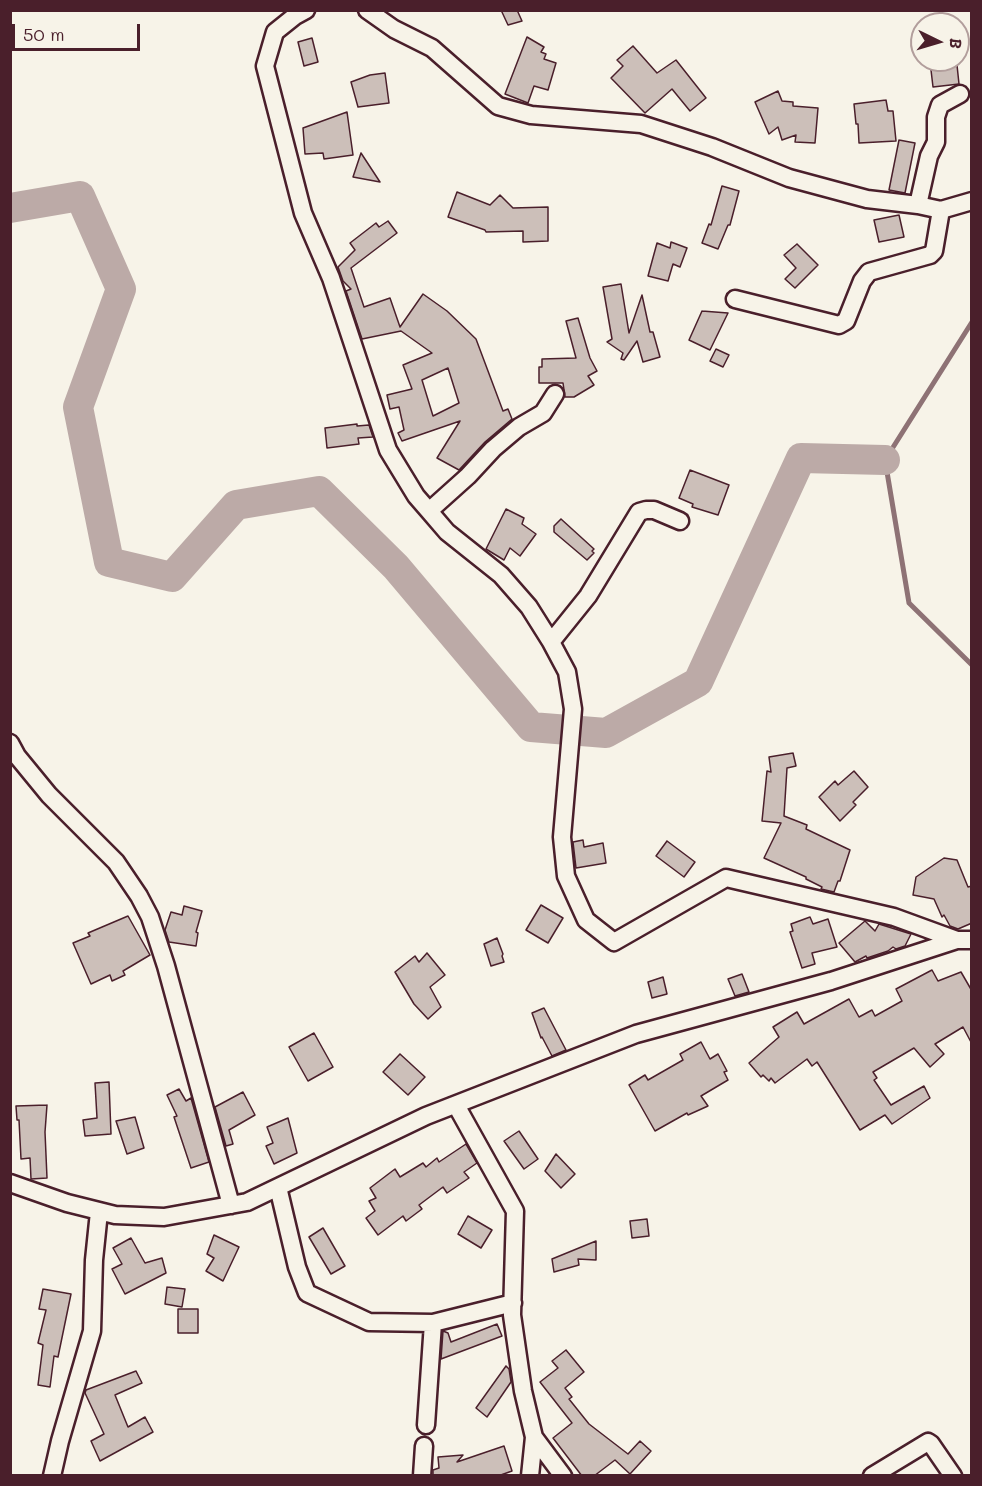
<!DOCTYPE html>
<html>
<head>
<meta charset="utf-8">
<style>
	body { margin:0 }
	#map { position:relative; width:982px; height:1486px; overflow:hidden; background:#f7f3e8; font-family:Mali,sans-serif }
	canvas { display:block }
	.frame { position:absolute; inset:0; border:12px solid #4a1f2b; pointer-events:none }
	.north { position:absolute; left:910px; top:12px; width:60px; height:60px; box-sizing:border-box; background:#f7f3e8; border:2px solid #b29e9c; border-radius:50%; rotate:95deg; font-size:16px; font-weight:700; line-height:24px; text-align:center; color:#4a1f2b }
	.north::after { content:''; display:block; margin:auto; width:21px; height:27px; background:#4a1f2b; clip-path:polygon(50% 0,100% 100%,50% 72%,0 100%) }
	.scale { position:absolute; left:12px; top:24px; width:128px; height:27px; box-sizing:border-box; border:3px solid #4a1f2b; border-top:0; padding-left:8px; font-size:18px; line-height:21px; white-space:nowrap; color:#4a1f2b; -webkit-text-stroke:4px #f7f3e8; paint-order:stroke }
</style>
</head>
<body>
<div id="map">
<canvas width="982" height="1486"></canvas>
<div class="frame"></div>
<div class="north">B</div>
<div class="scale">50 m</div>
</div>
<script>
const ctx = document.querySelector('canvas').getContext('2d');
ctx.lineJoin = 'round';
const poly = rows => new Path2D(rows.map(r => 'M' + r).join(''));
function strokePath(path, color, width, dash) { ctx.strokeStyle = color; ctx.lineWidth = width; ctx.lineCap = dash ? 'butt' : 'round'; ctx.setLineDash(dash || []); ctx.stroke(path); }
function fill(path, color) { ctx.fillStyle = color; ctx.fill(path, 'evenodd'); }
strokePath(poly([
	[972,322,885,460,909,603,972,665]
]), '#8e7275', 5);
strokePath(poly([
	[10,208,80,196,121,289,78,407,109,562,172,577,236,505,319,491,396,567,531,727,606,733,698,682,801,458,885,460]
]), '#bcaaa7', 30);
const building = poly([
	[501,10,517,10,522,21,508,25,501,10],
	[527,37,544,47,541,52,546,54,544,59,556,63,548,90,534,86,528,103,505,94,527,37],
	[312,38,318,62,304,66,298,42,312,38],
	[633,46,657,73,676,60,706,98,690,111,672,89,645,113,611,78,623,66,617,60,633,46],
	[957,65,959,84,933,87,931,70,957,65],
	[385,73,389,103,358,107,351,82,370,75,385,73],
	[778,91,782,101,793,102,793,106,818,108,815,143,795,142,796,135,782,140,778,127,769,134,755,102,778,91],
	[886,100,888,111,893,111,896,141,859,143,858,124,856,124,854,104,886,100],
	[347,112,353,155,324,159,323,153,305,154,303,128,347,112],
	[899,140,915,143,905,193,889,190,899,140],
	[361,153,380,182,353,177,361,153],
	[722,186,739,191,730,225,728,225,718,249,702,243,709,224,711,225,722,186],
	[457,192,490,205,500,195,513,208,548,207,548,241,523,242,523,231,486,232,485,230,448,217,457,192],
	[899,215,904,237,879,242,874,220,899,215],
	[388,221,397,233,351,268,364,307,390,298,400,327,423,294,447,311,476,339,503,411,508,409,512,419,485,442,459,470,437,458,460,421,402,441,398,433,404,430,399,407,390,409,387,395,412,389,403,365,432,353,401,331,362,339,346,291,351,289,343,281,338,267,355,250,350,243,376,223,379,227,388,221],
	[448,368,459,403,433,416,422,380,448,368],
	[671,242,687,248,680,267,673,264,668,281,648,276,657,243,670,248,671,242],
	[797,244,818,265,795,288,785,279,796,268,784,255,797,244],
	[621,284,629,333,642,295,650,332,653,332,660,357,643,362,637,341,624,360,621,359,623,353,607,342,612,339,603,287,621,284],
	[702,311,728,313,710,350,689,340,702,311],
	[578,318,590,358,597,371,588,376,594,385,574,397,565,397,563,383,539,383,539,367,542,367,542,359,576,358,566,321,578,318],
	[716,349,729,355,723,367,710,361,716,349],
	[357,424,357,426,369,425,373,437,358,438,359,444,327,448,325,428,357,424],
	[690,470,729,485,718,515,692,507,693,504,679,498,690,470],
	[506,509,524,518,522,524,536,534,520,556,510,548,504,560,486,549,506,509],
	[561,519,594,549,592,551,594,553,587,560,554,532,554,526,561,519],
	[793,753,796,766,787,768,784,816,807,825,806,829,850,850,840,881,838,881,834,892,821,889,822,887,806,879,806,877,764,858,781,823,762,821,767,771,771,772,769,757,793,753],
	[854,771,868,787,853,802,856,805,840,821,819,797,835,781,838,785,854,771],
	[583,840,584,847,603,843,606,863,576,868,573,842,583,840],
	[667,841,695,862,684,877,656,856,667,841],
	[944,858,957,860,968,887,972,886,972,923,958,929,950,926,944,915,942,917,934,899,913,895,916,877,944,858],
	[541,905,563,918,548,943,526,930,541,905],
	[184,906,202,911,196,932,198,933,196,946,169,942,165,930,171,912,182,915,184,906],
	[128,916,150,955,123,971,125,975,112,981,110,975,91,984,73,943,90,936,88,933,128,916],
	[810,917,813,924,828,919,837,947,812,953,815,964,802,968,790,932,793,931,791,924,810,917],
	[865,921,875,931,879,924,911,934,905,946,896,949,893,947,888,951,867,958,866,956,855,962,839,943,865,921],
	[497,938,503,954,502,956,504,962,491,966,484,944,497,938],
	[427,953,445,975,430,987,441,1007,428,1019,414,1004,395,972,415,956,419,962,427,953],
	[932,970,938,981,961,972,972,991,972,1044,963,1027,935,1044,944,1054,930,1067,914,1048,873,1072,877,1078,874,1080,891,1105,924,1086,930,1098,892,1124,885,1115,860,1130,817,1062,812,1066,807,1059,775,1083,771,1078,769,1081,763,1075,761,1077,749,1063,779,1037,773,1027,797,1012,804,1024,849,999,859,1017,872,1010,875,1016,902,1001,896,989,932,970],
	[742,974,749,992,735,996,728,979,742,974],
	[663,977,667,994,652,998,648,982,663,977],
	[544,1008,566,1050,552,1056,542,1037,541,1038,532,1013,544,1008],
	[314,1033,333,1067,308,1081,289,1047,314,1033],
	[701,1042,710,1059,718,1054,727,1071,724,1072,728,1080,701,1096,708,1106,688,1115,687,1113,655,1131,629,1085,645,1075,648,1080,683,1060,680,1054,701,1042],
	[400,1054,425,1077,408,1095,383,1072,400,1054],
	[109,1082,111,1134,85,1136,83,1120,97,1118,95,1083,109,1082],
	[179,1089,186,1101,191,1098,209,1162,191,1168,174,1117,177,1116,167,1095,179,1089],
	[243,1092,255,1115,229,1130,233,1144,226,1146,215,1107,243,1092],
	[47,1105,45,1132,47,1178,31,1179,30,1158,21,1159,19,1120,17,1120,16,1106,47,1105],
	[135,1117,144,1148,127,1154,116,1121,135,1117],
	[288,1118,297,1153,274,1164,266,1146,273,1143,267,1127,288,1118],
	[519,1131,538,1159,524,1169,504,1141,519,1131],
	[466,1144,477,1163,464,1172,469,1178,447,1193,443,1187,419,1205,422,1209,406,1221,403,1216,378,1235,366,1218,375,1211,369,1201,376,1198,370,1188,395,1169,400,1177,423,1163,426,1167,437,1158,439,1162,466,1144],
	[556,1154,575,1174,561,1188,545,1171,556,1154],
	[468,1216,492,1230,481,1248,458,1234,468,1216],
	[647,1219,649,1236,632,1238,630,1221,647,1219],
	[323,1228,345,1266,331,1274,309,1237,323,1228],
	[214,1235,239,1247,223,1281,206,1271,214,1258,207,1254,214,1235],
	[131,1238,145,1263,162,1258,166,1273,125,1294,112,1269,122,1264,113,1248,131,1238],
	[596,1241,596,1260,578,1259,579,1265,554,1272,552,1259,596,1241],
	[167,1287,185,1289,182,1307,165,1304,167,1287],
	[43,1289,71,1294,58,1357,54,1356,50,1387,38,1385,43,1345,38,1343,46,1310,39,1309,43,1289],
	[178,1309,198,1309,198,1333,178,1333,178,1309],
	[497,1324,502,1336,441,1359,443,1331,448,1333,451,1342,497,1324],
	[566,1350,584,1372,565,1388,572,1397,569,1399,589,1424,628,1454,640,1441,651,1451,630,1474,615,1460,594,1476,582,1476,553,1438,572,1423,540,1382,558,1368,552,1361,566,1350],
	[506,1366,509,1369,511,1382,487,1417,476,1408,506,1366],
	[136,1371,142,1383,115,1395,128,1427,145,1417,153,1432,100,1461,91,1441,104,1434,85,1393,86,1390,136,1371],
	[504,1446,512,1471,498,1476,433,1476,433,1470,439,1468,438,1457,463,1455,457,1462,504,1446]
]);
fill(building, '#ccbfb9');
strokePath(building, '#4a1f2b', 1.5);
const minor = poly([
	[306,10,295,16,275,32,265,66,303,213,331,278,388,450,416,496,429,511,447,532,501,575,529,607,551,642,567,672,573,709,562,837,566,876,586,920,614,942,726,878,894,917,957,940],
	[367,10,394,29,432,48,498,106,531,115,641,124,712,147,789,178,867,199,918,205,941,210,972,201],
	[918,205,929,156,936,142,936,117,940,105,960,94],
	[735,299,839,325,846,321,862,281,869,272,930,255,934,251,941,210],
	[429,511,468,476,493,449,519,427,543,413,555,394],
	[551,642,588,596,639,512,646,510,654,510,680,521],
	[10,743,17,756,49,795,116,862,139,896,150,917,166,966,231,1205],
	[456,1105,515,1211,512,1315,523,1391,534,1437,530,1476],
	[10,1183,67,1203,115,1215,164,1217,247,1202,426,1116,636,1034,831,981,957,940,972,940],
	[278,1187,297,1267,307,1293,369,1322,433,1323],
	[426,1425,433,1323,513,1303],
	[534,1437,563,1476],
	[52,1476,60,1441,92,1331,94,1260,99,1212],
	[422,1476,424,1446],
	[872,1476,928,1442,931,1444,953,1476]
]);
strokePath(minor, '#4a1f2b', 21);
strokePath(minor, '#f7f3e8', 16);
</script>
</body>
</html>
